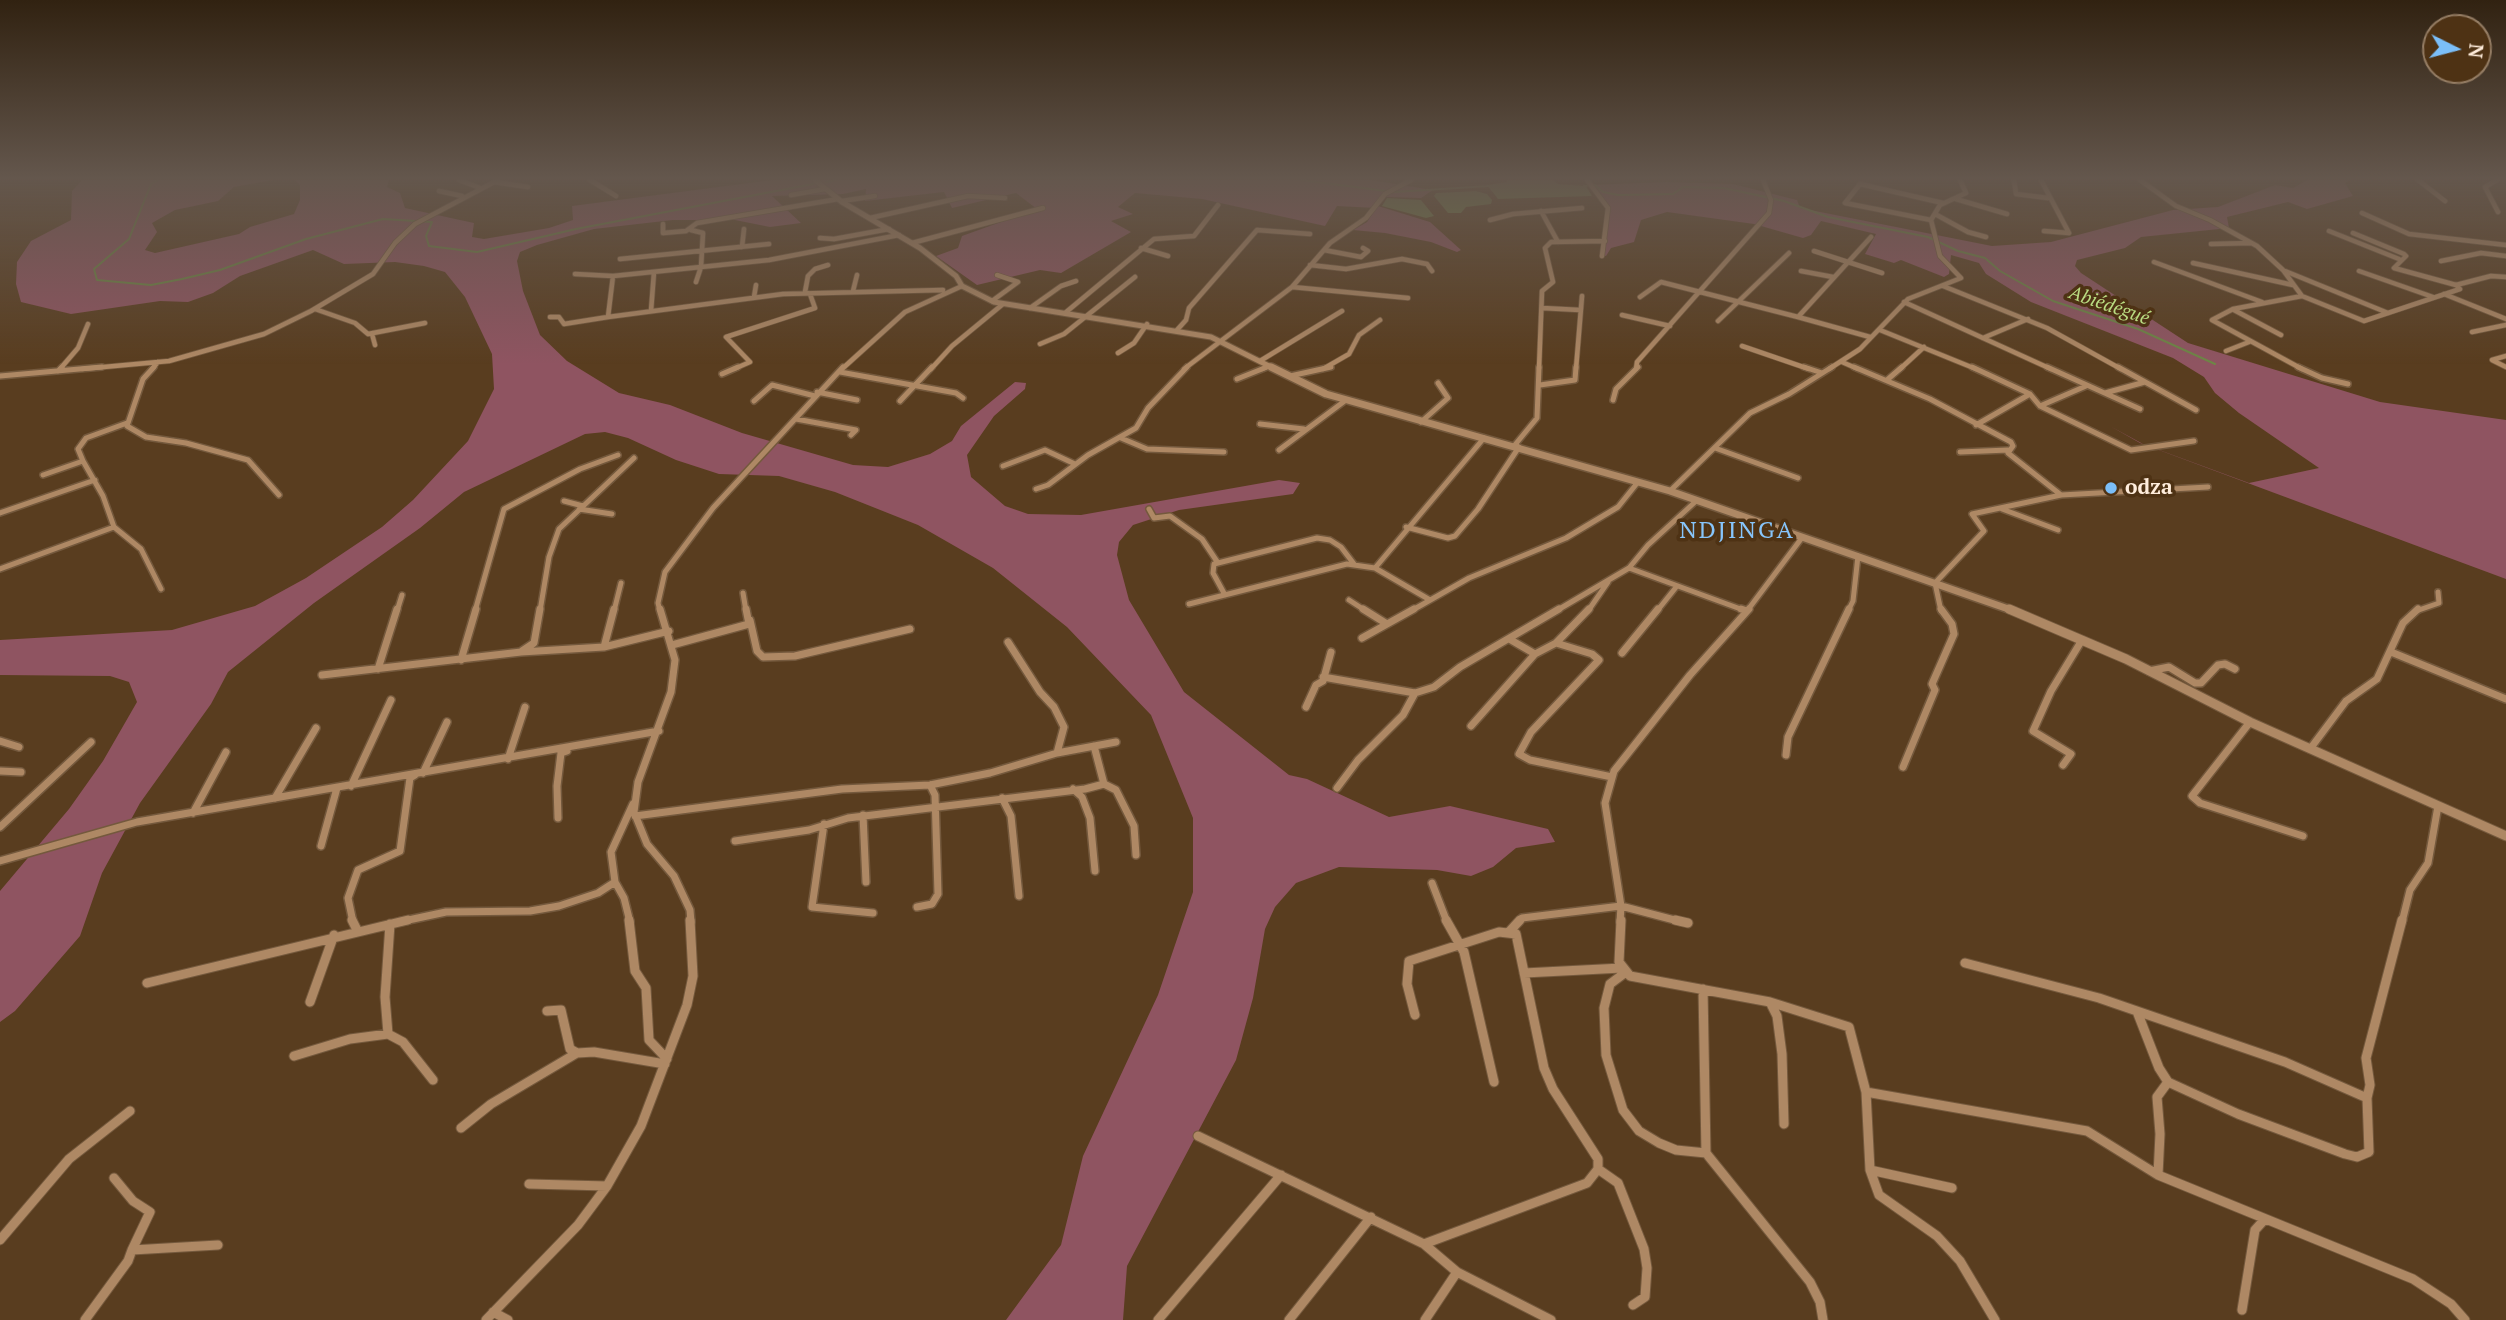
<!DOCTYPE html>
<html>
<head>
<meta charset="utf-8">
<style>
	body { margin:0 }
	#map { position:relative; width:2506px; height:1320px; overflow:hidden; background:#593d1f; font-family:"PT Serif",serif }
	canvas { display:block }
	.north { position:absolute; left:2422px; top:14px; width:70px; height:70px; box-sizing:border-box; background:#4e3214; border:2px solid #957d64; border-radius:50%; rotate:96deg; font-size:19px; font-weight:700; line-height:28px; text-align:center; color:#ffeddc }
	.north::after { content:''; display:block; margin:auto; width:24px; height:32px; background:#7bbef8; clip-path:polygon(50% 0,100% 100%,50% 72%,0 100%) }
</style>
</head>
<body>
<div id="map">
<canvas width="2506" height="1320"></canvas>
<div class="north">N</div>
</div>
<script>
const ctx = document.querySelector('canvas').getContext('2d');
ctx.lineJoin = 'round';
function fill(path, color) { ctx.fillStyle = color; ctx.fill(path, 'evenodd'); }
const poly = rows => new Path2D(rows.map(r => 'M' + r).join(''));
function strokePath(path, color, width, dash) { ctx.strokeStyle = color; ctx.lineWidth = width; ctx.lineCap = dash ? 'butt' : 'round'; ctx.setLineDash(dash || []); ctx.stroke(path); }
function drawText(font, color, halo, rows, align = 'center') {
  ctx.font = font + ' "PT Serif",serif'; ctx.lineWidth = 7; ctx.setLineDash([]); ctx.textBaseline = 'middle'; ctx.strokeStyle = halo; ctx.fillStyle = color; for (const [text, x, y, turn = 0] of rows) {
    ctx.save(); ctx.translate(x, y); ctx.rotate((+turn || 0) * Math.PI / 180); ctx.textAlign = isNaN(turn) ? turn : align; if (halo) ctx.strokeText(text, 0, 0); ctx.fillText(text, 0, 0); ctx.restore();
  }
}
fill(poly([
	[82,180,273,180,234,187,218,201,175,210,152,223,157,232,145,250,155,253,239,234,250,227,294,214,300,200,300,185,295,180,389,180,387,187,400,193,405,208,474,223,472,237,484,239,549,228,573,220,572,206,772,180,1371,180,1433,190,1421,198,1386,197,1378,206,1430,222,1461,250,1457,252,1431,242,1385,233,1353,230,1367,222,1376,208,1337,206,1325,226,1202,199,1135,193,1118,207,1133,214,1111,221,1131,232,1061,273,1040,270,977,285,936,256,958,248,962,236,1037,209,1016,193,952,208,944,192,865,201,866,189,843,194,772,196,801,223,770,227,735,220,673,220,594,229,537,245,520,252,517,261,523,291,540,335,567,361,619,393,670,405,742,433,853,465,888,467,930,454,952,441,961,426,1015,382,1026,383,1025,389,994,416,967,455,971,477,1005,506,1028,514,1081,515,1279,480,1300,483,1293,494,1179,510,1133,525,1119,542,1117,555,1129,600,1184,692,1289,775,1307,779,1389,817,1450,806,1548,829,1555,842,1516,848,1493,867,1471,876,1437,870,1339,867,1296,883,1275,907,1265,929,1253,998,1236,1060,1127,1266,1123,1320,1006,1320,1061,1245,1083,1156,1158,995,1193,892,1193,818,1151,715,1067,627,993,568,918,525,835,492,779,476,719,474,676,460,628,438,605,432,585,434,464,492,420,528,314,603,228,672,211,704,140,803,102,873,80,936,15,1011,0,1022,0,891,69,809,103,761,137,702,129,682,110,676,0,675,0,640,172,630,255,606,306,578,382,527,413,500,468,441,494,389,492,354,465,297,445,272,424,266,395,262,344,264,313,250,240,276,213,293,188,302,160,301,71,314,21,302,16,284,17,262,31,241,71,220,72,191],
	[2307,180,2351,180,2345,183,2353,196,2307,209,2288,202,2227,217,2229,228,2141,237,2125,248,2077,260,2075,266,2081,273,2188,343,2380,402,2506,420,2506,579,2140,443,2110,426,2143,444,2249,483,2319,468,2239,413,2215,393,2204,377,2173,358,2031,302,1986,274,1979,263,1951,255,1949,274,1944,277,1901,260,1894,263,1865,254,1876,234,1821,221,1811,235,1803,238,1754,224,1667,212,1641,220,1634,242,1611,248,1606,256,1603,255,1608,208,1590,185,1666,182,1733,184,1797,200,1800,208,1992,246,2051,242,2173,210,2218,207,2275,185,2293,188]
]), '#8f5461');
fill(poly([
	[1507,180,1553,180,1558,184,1586,186,1592,196,1498,199,1487,185,1507,182],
	[1476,191,1487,194,1492,200,1491,204,1466,207,1461,213,1448,213,1434,196,1436,193],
	[1387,198,1421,200,1434,216,1426,218,1382,206]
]), '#6e8546');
strokePath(poly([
	[158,180,151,184,129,239,94,269,97,280,151,285,182,279,220,270,306,239,383,219,432,222,426,236,429,246,477,252,576,229,813,184],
	[1301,180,1394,192,1489,186],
	[826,182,836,180],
	[1584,186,1595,185,1603,192,1618,195,1673,194,1683,187,1724,188,1784,201,1828,217,1928,237,1958,251,1985,258,2000,271,2053,301,2138,329,2215,364]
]), '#6e8546', 2);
const minorFar3 = poly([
	[459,180,480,188],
	[590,180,616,196],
	[1587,180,1608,208,1602,256],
	[2014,180,2016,194,2048,198],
	[2041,180,2069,233,2044,231],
	[2140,180,2176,206,2210,220,2257,246,2283,270,2302,296,2364,321,2460,289,2456,285],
	[2418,180,2445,201],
	[2497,180,2485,187,2498,212],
	[494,182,528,187],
	[439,191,462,196],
	[791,195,825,189],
	[1956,199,2007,214],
	[842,201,875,196],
	[1943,203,1860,184,1845,203,1931,220,1940,205,1966,193,1960,180],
	[1541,211,1558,242],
	[2362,213,2409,234,2506,245],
	[1935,214,1968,232,1986,237],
	[870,218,968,196,1005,198],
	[1490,220,1513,214,1582,208],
	[663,224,663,233,686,231,697,223,838,199],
	[691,230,703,233,701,267,696,282],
	[2329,231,2399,259,2401,261,2394,268,2456,285,2491,276,2506,277],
	[2353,233,2404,254,2406,256,2401,261],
	[820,238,834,239,889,229],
	[912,243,1043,208],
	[2211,244,2251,243],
	[742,247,744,229],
	[1141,248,1168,256],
	[1324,250,1361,257,1368,251,1363,248],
	[1814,251,1882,273],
	[620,259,769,244],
	[2441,261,2481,253,2506,256],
	[2154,262,2262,302],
	[2193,263,2293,285],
	[1310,265,1346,269,1402,259,1427,264,1432,271],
	[1801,271,1833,277],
	[2285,271,2388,313],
	[2359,271,2433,297],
	[575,274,613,276],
	[1943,286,2047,328,2121,369],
	[1292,287,1408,298],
	[853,291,857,275],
	[2444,294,2506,319],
	[754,297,756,285],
	[1640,297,1661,282,1798,317],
	[992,301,1018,282,997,275],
	[1904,302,2051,369],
	[1030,308,1061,286,1076,281],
	[1542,308,1580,310],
	[315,309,355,323,368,334,425,323],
	[2234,310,2281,335],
	[651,311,654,272],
	[1065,313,1154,239,1194,236,1218,205],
	[1622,315,1670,326],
	[550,317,559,317,564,324,608,317,613,276,769,260,899,235],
	[608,317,783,294,943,290],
	[1718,321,1789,253],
	[1177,330,1186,320,1189,308,1257,230,1310,234],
	[1880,330,1976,369],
	[2472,332,2506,325],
	[372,334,375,345],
	[1870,337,1798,317,1871,237],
	[1983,338,2028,319],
	[1040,344,1064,334,1135,277],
	[1742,346,1809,369],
	[2226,351,2249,342],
	[1118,353,1134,343,1147,324],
	[2506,356,2492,360,2506,367],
	[1260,361,1342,311],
	[1842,362,1858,369],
	[60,369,78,348,88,324],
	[82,369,169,361,264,334,311,311,373,274,395,243,415,224,498,180],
	[152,369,158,362],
	[734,369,750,362,726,337,815,308,810,294,805,292,808,276,815,269,828,265],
	[842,369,905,312,962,286],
	[931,369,952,346,1003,304],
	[1184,369,1292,287,1330,243,1366,218,1385,194,1411,180],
	[1262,369,1269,366],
	[1323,369,1349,354,1359,335,1380,320],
	[1539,369,1542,291,1553,282,1545,248,1551,242,1605,241],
	[1576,369,1582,296],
	[1636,369,1637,362,1769,213,1771,200,1763,180],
	[1829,369,1860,349,1908,299,1961,278,1940,256,1931,220],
	[1900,369,1924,347],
	[2302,369,2212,320,2233,309,2302,296]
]);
const minorFar2 = poly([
	[154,367,143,379,127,426,146,437,186,443,248,460,279,495],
	[1804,367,1822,373],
	[1854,367,1930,399,2011,442,2013,446,2008,453,2061,495],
	[1972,367,2030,394,2040,406,2131,450,2194,441],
	[2047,367,2140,409],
	[2118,367,2196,410],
	[2298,367,2322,378,2348,384],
	[58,371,62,367],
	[840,372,956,393,963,398],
	[722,374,738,367],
	[0,376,102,367],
	[1290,376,1331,367],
	[1237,379,1267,367],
	[1887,380,1902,367],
	[1540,385,1575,380,1576,367],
	[817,392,857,400],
	[2105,393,2145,382],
	[1613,400,1616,389,1638,367],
	[754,401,772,385,815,396],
	[900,401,932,367],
	[2040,406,2086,386],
	[796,419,856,430,851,435],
	[1421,422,1448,398,1438,383],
	[1260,424,1304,429],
	[1976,425,2030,394],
	[1121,438,1147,449,1224,452],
	[1514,446,1537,418,1539,367],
	[1715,448,1798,478],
	[1279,450,1346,400],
	[1960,452,2008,450],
	[83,461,103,496,114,527,141,549,161,589],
	[1003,466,1045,450,1075,464],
	[43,475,83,461,78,449,86,438,127,423],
	[1036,489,1048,485,1088,455,1136,428,1148,408,1187,367],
	[1670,491,1750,413,1789,394,1832,367],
	[564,501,583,506],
	[579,509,612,514],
	[1149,509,1154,518,1170,516,1202,539,1218,563],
	[2002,509,2058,530],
	[0,513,95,480],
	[1406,527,1448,538,1455,536,1478,509,1519,447],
	[1375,568,1430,600],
	[1629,568,1746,611],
	[0,569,114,527],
	[743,593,746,611],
	[1225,595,1213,573,1214,564,1317,538,1330,540,1341,547,1354,564],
	[1349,600,1366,611],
	[1189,604,1347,564,1375,568,1484,438],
	[397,611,402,595],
	[475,611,504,509,580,469,618,455],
	[540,611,549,557,559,529,634,458],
	[614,611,621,583],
	[660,611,658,603,665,572,713,508,843,367],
	[1411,611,1469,578,1566,538,1618,507,1638,482],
	[1556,611,1629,568,1648,545,1695,502],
	[1588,611,1608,582],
	[1657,611,1677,586],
	[1747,611,1801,539,1799,536],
	[1848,611,1853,601,1858,556],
	[1941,611,1935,583,1984,531,1972,514,2061,495,2208,487],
	[2416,611,2439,603,2438,592]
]);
const minorFar1 = poly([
	[660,609,675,660,671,692,638,782,634,812,647,844,674,876,690,910,691,922],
	[1363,609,1387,624],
	[1741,609,1747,611],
	[750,620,757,651,763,657,795,656,910,629],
	[1362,638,1414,609],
	[1511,640,1535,654],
	[1008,642,1040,692,1054,707,1064,727,1057,753],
	[1556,643,1592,654,1599,660,1531,732,1519,754,1530,760,1612,777],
	[672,645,749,624,746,609],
	[604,647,614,609],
	[522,651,534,643,540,609],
	[2391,652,2506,699],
	[1622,653,1658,609],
	[461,660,476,609],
	[378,669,397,609],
	[2149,671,2169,667,2195,683,2201,683,2218,665,2225,664,2235,669],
	[322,675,521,652,604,647,669,631],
	[1323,677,1415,693,1434,687,1460,667,1559,609],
	[1306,707,1316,685,1323,681,1331,652],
	[2250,722,2192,796,2200,803,2303,836],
	[1471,726,1535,654,1556,643,1589,609],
	[0,741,19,747],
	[1094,746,1104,784,1116,790,1134,826,1136,855],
	[2310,749,2346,701,2377,679,2403,623,2418,609],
	[1786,755,1788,737,1849,609],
	[508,759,525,707],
	[2063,765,2071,754,2033,731,2051,691,2082,640],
	[1903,767,1935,690,1932,684,1954,634,1952,624,1941,609],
	[0,771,21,772],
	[423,773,447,722],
	[351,786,391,700],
	[1337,788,1358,760,1403,715,1415,693],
	[1073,789,1082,797,1090,818,1095,871],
	[275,798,316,728],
	[1002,798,1011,816,1019,896],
	[193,813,226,752],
	[863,815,866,882],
	[635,816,842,789,930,785,990,773,1057,753,1116,742],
	[558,818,557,786,561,753,567,751],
	[824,824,812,907,873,913],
	[0,827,91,742],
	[735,841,809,830,848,818,1085,789,1104,784],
	[321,846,337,788],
	[0,861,137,822,659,731],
	[1432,883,1447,922],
	[917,907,932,904,938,894,935,795,930,785],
	[353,922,348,898,358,870,400,851,410,778,415,775],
	[399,922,446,912,530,911,559,906,598,893,615,882],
	[630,922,624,898,615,882,611,852,633,804],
	[1519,922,1522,918,1621,906,1682,922],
	[1620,922,1621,906,1605,803,1614,771,1690,675,1749,609],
	[2402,922,2410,890,2428,863,2438,806]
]);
const minor = poly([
	[352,920,357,930],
	[629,920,635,971,646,988,649,1040,667,1059],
	[1446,920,1464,952,1494,1082],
	[1621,920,1619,962,1630,976,1770,1002,1849,1027,1866,1092,1870,1170,1879,1195,1937,1236,1960,1261,1995,1320],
	[1675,920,1688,923],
	[1509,932,1520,920],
	[1965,963,2099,998,2285,1062,2367,1098],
	[1626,972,1610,984,1604,1008,1606,1055,1623,1110,1639,1131,1659,1143,1676,1150,1706,1153],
	[1524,973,1622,968],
	[147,983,408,920],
	[1703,989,1706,1153,1810,1282,1820,1302,1823,1320],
	[310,1002,334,935],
	[1770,1002,1777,1016,1782,1054,1784,1124],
	[547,1011,561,1010,570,1049,577,1053,594,1052,665,1064],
	[2138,1014,2159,1068,2168,1082,2157,1097,2160,1134,2158,1175],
	[1415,1015,1407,984,1409,961,1499,932,1516,934,1544,1068,1553,1089,1598,1159,1598,1169,1587,1183,1424,1244],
	[388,1034,385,997,390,924],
	[294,1056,350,1039,388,1034,403,1042,433,1080],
	[2168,1082,2238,1114,2345,1154,2357,1157,2369,1152,2367,1098,2370,1085,2366,1058,2402,920],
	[1866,1092,2087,1131,2158,1175,2413,1279,2451,1304,2465,1320],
	[461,1128,491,1104,577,1053],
	[1198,1136,1424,1244,1457,1272,1551,1320],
	[1598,1169,1618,1183,1644,1249,1647,1268,1645,1297,1633,1305],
	[1870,1170,1952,1188],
	[114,1178,133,1201,150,1212,132,1250],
	[529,1184,607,1186],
	[0,1240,69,1159,130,1111],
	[2242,1310,2255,1230,2265,1219],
	[493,1312,508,1320],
	[85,1320,128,1261,132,1250,218,1245],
	[486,1320,578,1225,607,1186,641,1126,687,1005,693,976,690,920],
	[1158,1320,1281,1175],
	[1289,1320,1371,1217],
	[1425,1320,1457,1272]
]);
const tertiaryFar2 = poly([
	[815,180,842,202,920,248,956,276,962,286,994,302,1211,337,1275,369]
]);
const tertiaryFar1 = poly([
	[1271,367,1326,394,1670,491,2014,611]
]);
const tertiary = poly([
	[2009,609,2126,659,2250,722,2506,836]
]);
strokePath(minorFar3, '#74593d', 6);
strokePath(minorFar2, '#74593d', 8);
strokePath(minorFar1, '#74593d', 10);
strokePath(minor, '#74593d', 11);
strokePath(tertiaryFar2, '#74593d', 7);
strokePath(tertiaryFar1, '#74593d', 10);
strokePath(tertiary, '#74593d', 11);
strokePath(minorFar3, '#ae8864', 4.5);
strokePath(minorFar2, '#ae8864', 5);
strokePath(minorFar1, '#ae8864', 7);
strokePath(minor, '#ae8864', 9);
strokePath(tertiaryFar2, '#ae8864', 5);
strokePath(tertiaryFar1, '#ae8864', 7);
strokePath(tertiary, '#ae8864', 9);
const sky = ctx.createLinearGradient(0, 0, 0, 364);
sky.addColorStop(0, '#312211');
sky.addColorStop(0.49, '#64574d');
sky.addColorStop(1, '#64574d00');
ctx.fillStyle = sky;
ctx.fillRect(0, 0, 2506, 364);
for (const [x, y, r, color] of [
	[2111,488,7,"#7bbef8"]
]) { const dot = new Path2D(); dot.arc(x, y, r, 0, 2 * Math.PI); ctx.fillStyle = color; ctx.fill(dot); strokePath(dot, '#4e3214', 2.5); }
drawText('italic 19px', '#b9db81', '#4e3214', [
	["Abiédégué",2109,306,19]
]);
drawText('bold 21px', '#ffeddc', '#4e3214', [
	["odza",2125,488]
], 'left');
ctx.letterSpacing = '2px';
drawText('24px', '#87c5fb', '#4e3214', [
	["NDJINGA",1737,531]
]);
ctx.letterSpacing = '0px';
</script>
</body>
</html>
